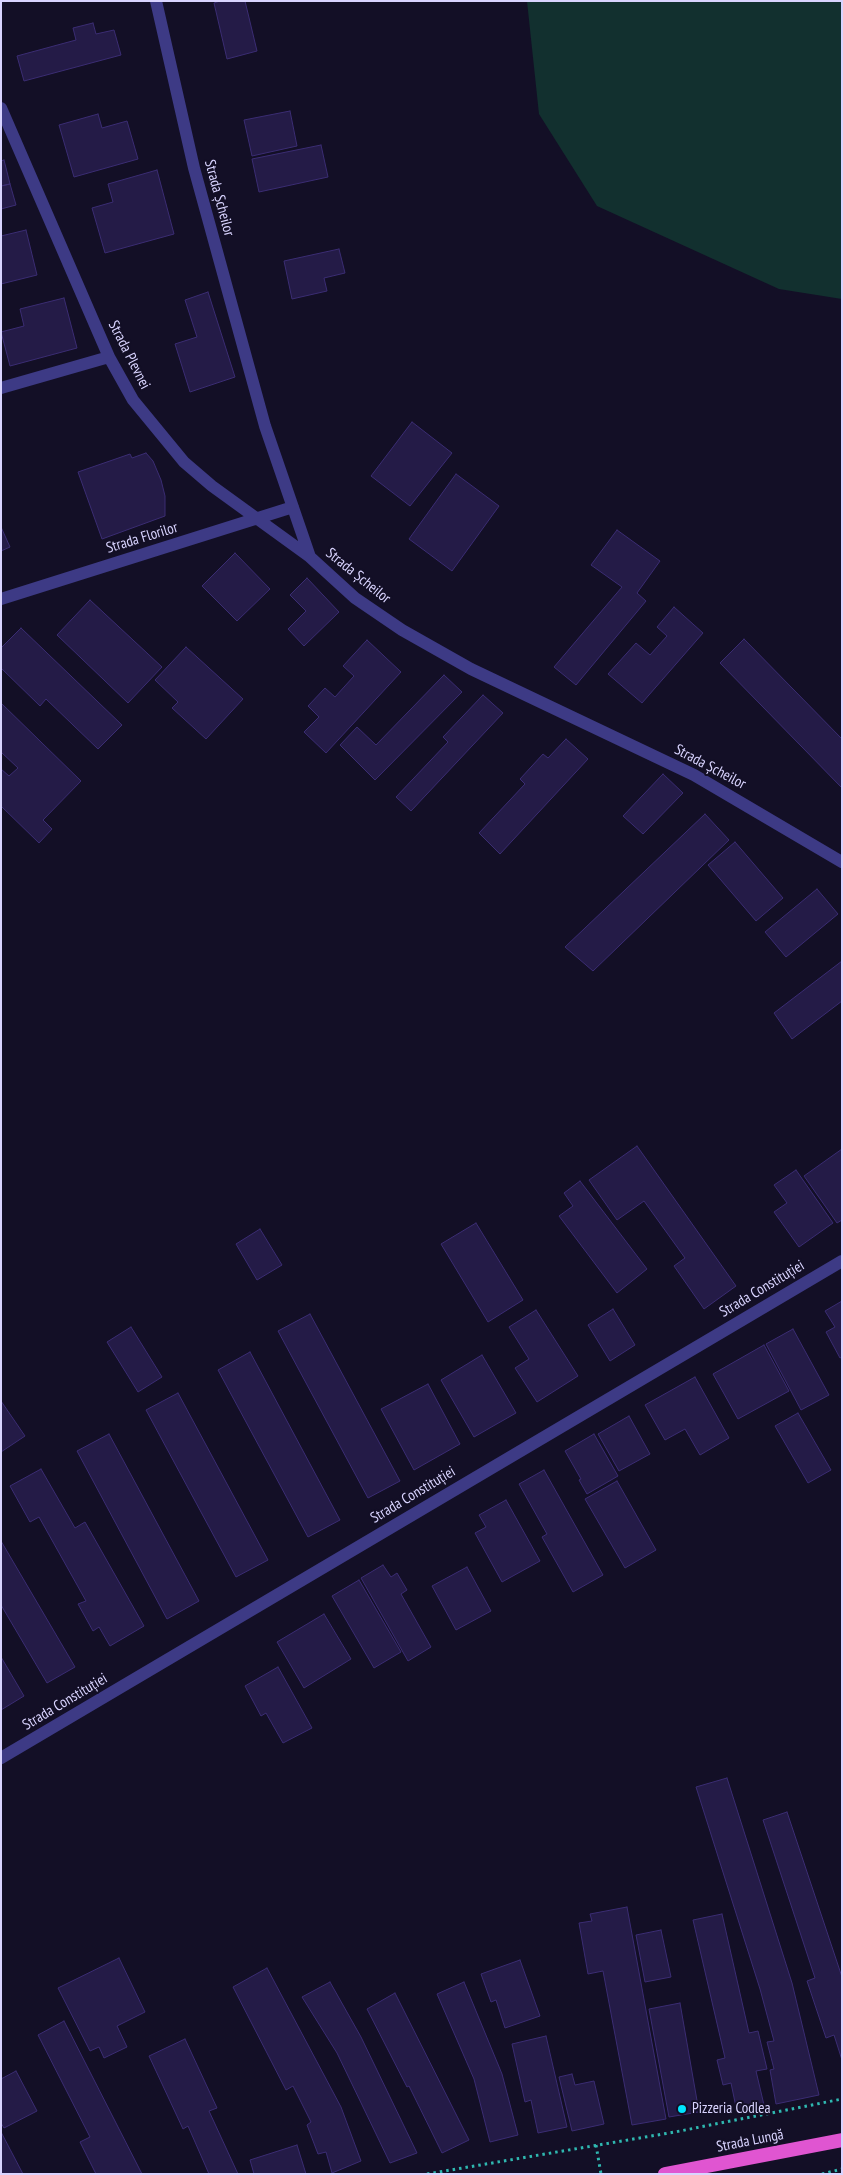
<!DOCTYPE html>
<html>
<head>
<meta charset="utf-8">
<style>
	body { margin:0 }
	#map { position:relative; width:843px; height:2175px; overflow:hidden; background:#130f26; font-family:"PT Sans Narrow",sans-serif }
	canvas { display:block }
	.frame { position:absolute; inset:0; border:2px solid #d9d4ff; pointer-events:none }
</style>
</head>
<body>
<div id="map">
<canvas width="843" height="2175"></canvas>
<div class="frame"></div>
</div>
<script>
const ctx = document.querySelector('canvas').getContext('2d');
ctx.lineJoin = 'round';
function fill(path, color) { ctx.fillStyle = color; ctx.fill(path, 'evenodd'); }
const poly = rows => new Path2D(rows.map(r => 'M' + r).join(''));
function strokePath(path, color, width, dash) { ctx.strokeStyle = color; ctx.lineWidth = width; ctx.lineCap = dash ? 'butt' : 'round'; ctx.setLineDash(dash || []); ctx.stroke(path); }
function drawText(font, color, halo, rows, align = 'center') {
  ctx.font = font + ' "PT Sans Narrow",sans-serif'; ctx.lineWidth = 4; ctx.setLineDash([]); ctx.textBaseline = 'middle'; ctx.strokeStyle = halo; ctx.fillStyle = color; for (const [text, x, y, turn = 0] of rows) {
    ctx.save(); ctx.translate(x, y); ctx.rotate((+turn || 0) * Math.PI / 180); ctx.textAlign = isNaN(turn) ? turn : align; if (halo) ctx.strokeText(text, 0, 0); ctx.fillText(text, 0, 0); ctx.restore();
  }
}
fill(poly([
	[527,1,842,1,842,299,779,289,597,206,539,114]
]), '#12302f');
const building = poly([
	[220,1,245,1,257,51,227,59,214,3,220,1],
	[93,23,96,34,114,30,121,55,24,81,17,56,76,40,73,28,93,23],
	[290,111,297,146,252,156,244,120,290,111],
	[98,114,102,128,127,121,138,159,74,177,59,125,98,114],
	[321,145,328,177,259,192,252,159,321,145],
	[4,160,10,184,1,186,1,161,4,160],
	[157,170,174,234,105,253,92,208,113,202,108,184,157,170],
	[10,184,16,205,1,209,1,186,10,184],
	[26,230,37,275,1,284,1,236,26,230],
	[339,249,345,273,324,278,327,291,292,299,284,261,339,249],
	[208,292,235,377,190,392,175,344,197,337,185,300,208,292],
	[64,298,77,348,10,366,1,332,24,326,20,309,64,298],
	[412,422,452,453,410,506,371,476,412,422],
	[146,453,153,461,161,480,165,496,165,516,102,539,78,472,130,454,132,458,146,453],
	[456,474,499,506,452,571,409,539,456,474],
	[1,527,10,547,1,551,1,527],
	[617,530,660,561,637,593,646,601,576,685,554,667,622,587,591,565,617,530],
	[235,553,270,589,237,621,202,586,235,553],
	[307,578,339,612,304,646,288,629,306,611,290,595,307,578],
	[90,600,162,667,128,703,57,635,90,600],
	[674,607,703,633,642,703,608,674,636,643,650,655,667,636,657,627,674,607],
	[21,628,122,725,98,749,46,699,40,706,1,668,1,648,21,628],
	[744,639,842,739,842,788,720,663,744,639],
	[367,640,401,672,326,753,304,732,319,717,308,706,325,688,335,697,354,676,343,666,367,640],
	[186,647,243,699,206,739,172,708,178,702,155,680,186,647],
	[444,675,462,692,375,780,340,745,357,727,376,745,444,675],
	[483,695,503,713,411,811,396,797,448,742,443,737,483,695],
	[1,703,81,781,43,820,52,829,39,843,1,806,1,769,9,776,18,768,1,752,1,703],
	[566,739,588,759,500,854,479,833,525,784,520,779,543,754,548,758,566,739],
	[663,774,683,793,643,834,623,816,663,774],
	[705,814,729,840,593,971,565,947,705,814],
	[735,842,783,898,756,921,708,865,735,842],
	[817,889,838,914,786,957,765,932,817,889],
	[842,961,842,1001,792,1039,774,1013,842,961],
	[637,1146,736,1286,704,1309,674,1266,685,1258,644,1201,617,1220,589,1180,637,1146],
	[842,1149,842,1220,837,1223,804,1176,842,1149],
	[796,1170,833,1223,799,1247,774,1212,787,1203,774,1185,796,1170],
	[580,1181,647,1269,617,1293,559,1216,573,1206,564,1193,580,1181],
	[476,1223,523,1300,488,1322,441,1244,476,1223],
	[260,1229,282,1265,257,1280,236,1244,260,1229],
	[842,1301,842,1357,840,1358,826,1332,835,1327,825,1311,842,1301],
	[613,1309,635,1345,610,1361,588,1325,613,1309],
	[536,1310,578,1376,537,1402,515,1368,529,1359,509,1327,536,1310],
	[310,1314,400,1481,368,1498,278,1331,310,1314],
	[131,1327,162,1377,138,1392,107,1342,131,1327],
	[793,1329,829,1395,801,1410,766,1344,793,1329],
	[764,1345,789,1391,738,1419,713,1374,764,1345],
	[250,1352,340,1520,308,1537,218,1370,250,1352],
	[482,1355,516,1413,474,1437,441,1380,482,1355],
	[695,1377,729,1438,700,1455,685,1429,665,1440,645,1405,695,1377],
	[428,1384,460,1444,414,1470,381,1409,428,1384],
	[178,1393,268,1560,236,1577,146,1410,178,1393],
	[1,1401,25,1436,1,1452,1,1401],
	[798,1413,831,1470,808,1483,775,1426,798,1413],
	[629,1416,650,1454,619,1471,598,1434,629,1416],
	[109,1434,199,1601,167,1619,77,1451,109,1434],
	[594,1434,618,1476,587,1494,579,1480,581,1479,565,1451,594,1434],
	[41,1469,75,1528,85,1522,144,1626,110,1646,99,1627,93,1631,78,1604,86,1601,39,1517,30,1522,10,1486,41,1469],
	[544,1470,603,1575,573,1592,542,1537,547,1534,519,1484,544,1470],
	[617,1481,656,1550,625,1568,585,1499,617,1481],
	[506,1500,540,1561,502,1582,475,1533,486,1527,479,1515,506,1500],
	[1,1541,75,1667,47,1683,1,1605,1,1541],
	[383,1565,391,1577,397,1573,407,1590,401,1594,431,1647,408,1661,361,1578,383,1565],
	[467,1567,491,1611,456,1630,432,1586,467,1567],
	[359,1580,401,1652,374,1668,332,1596,359,1580],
	[324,1614,351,1659,304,1688,277,1642,324,1614],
	[1,1657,24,1696,1,1710,1,1657],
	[278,1667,312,1728,283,1743,266,1713,261,1716,245,1686,278,1667],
	[727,1778,792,1983,819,2095,776,2104,770,2070,774,2069,767,2042,774,2041,760,1989,696,1787,727,1778],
	[787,1812,842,1977,842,2060,834,2035,826,2038,807,1981,815,1978,763,1820,787,1812],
	[627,1907,666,2119,632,2125,603,1971,588,1974,579,1923,592,1921,590,1914,627,1907],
	[722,1914,749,2033,758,2031,767,2069,756,2071,764,2105,737,2112,731,2083,723,2085,717,2060,725,2058,693,1920,722,1914],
	[661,1930,671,1977,645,1982,636,1935,661,1930],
	[119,1958,145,2012,117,2026,127,2047,104,2058,99,2047,90,2051,58,1988,119,1958],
	[520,1960,540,2016,505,2028,496,2000,491,2002,481,1974,520,1960],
	[267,1968,341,2107,361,2161,332,2173,326,2152,318,2154,307,2125,311,2122,293,2086,286,2090,233,1987,267,1968],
	[330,1982,361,2037,417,2153,390,2163,337,2053,302,1997,330,1982],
	[464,1982,502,2074,518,2135,490,2142,474,2079,437,1994,464,1982],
	[395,1993,469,2140,442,2153,409,2086,407,2087,367,2009,395,1993],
	[680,2003,699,2112,669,2117,649,2009,680,2003],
	[64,2021,142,2174,96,2174,80,2142,90,2137,38,2035,64,2021],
	[546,2036,567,2127,538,2133,531,2100,525,2102,512,2044,546,2036],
	[185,2039,217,2108,209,2111,238,2174,209,2174,188,2126,183,2129,149,2056,185,2039],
	[16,2071,37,2111,4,2128,1,2123,1,2079,16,2071],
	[572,2074,575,2085,594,2081,604,2124,572,2131,559,2077,572,2074],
	[1,2132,23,2174,1,2174,1,2132],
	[297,2145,306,2174,254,2174,250,2160,297,2145]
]);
fill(building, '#241b47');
strokePath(building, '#3b2d73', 1);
strokePath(poly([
	[596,2145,601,2174],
	[427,2174,675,2132,842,2099],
	[822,2174,842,2169]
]), '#2fb8b0', 3, [2.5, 4]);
strokePath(poly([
	[156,1,194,168,265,426,310,557,355,598,402,630,471,669,694,775,842,862],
	[1,108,109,357,133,400,184,462,212,486,310,557],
	[1,388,109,357],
	[1,599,293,507],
	[1,1758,842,1261]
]), '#3d3a85', 12);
strokePath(poly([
	[665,2174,842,2140]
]), '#e055d1', 14);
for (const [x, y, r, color] of [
	[682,2109,5,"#00e5ff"]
]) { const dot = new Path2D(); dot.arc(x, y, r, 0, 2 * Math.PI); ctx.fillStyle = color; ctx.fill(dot); strokePath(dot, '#130f26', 2); }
drawText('15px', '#d9d4ff', '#130f26', [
	["Strada Șcheilor",219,198,75],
	["Strada Plevnei",129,355,63],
	["Strada Florilor",142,538,-17],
	["Strada Șcheilor",358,576,39],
	["Strada Șcheilor",710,767,28],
	["Strada Constituției",762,1289,-31],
	["Strada Constituției",413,1495,-31],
	["Strada Constituției",65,1702,-31],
	["Strada Lungă",750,2141,-11]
]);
drawText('15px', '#d9d4ff', '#130f26', [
	["Pizzeria Codlea",692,2109]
], 'left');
</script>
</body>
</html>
